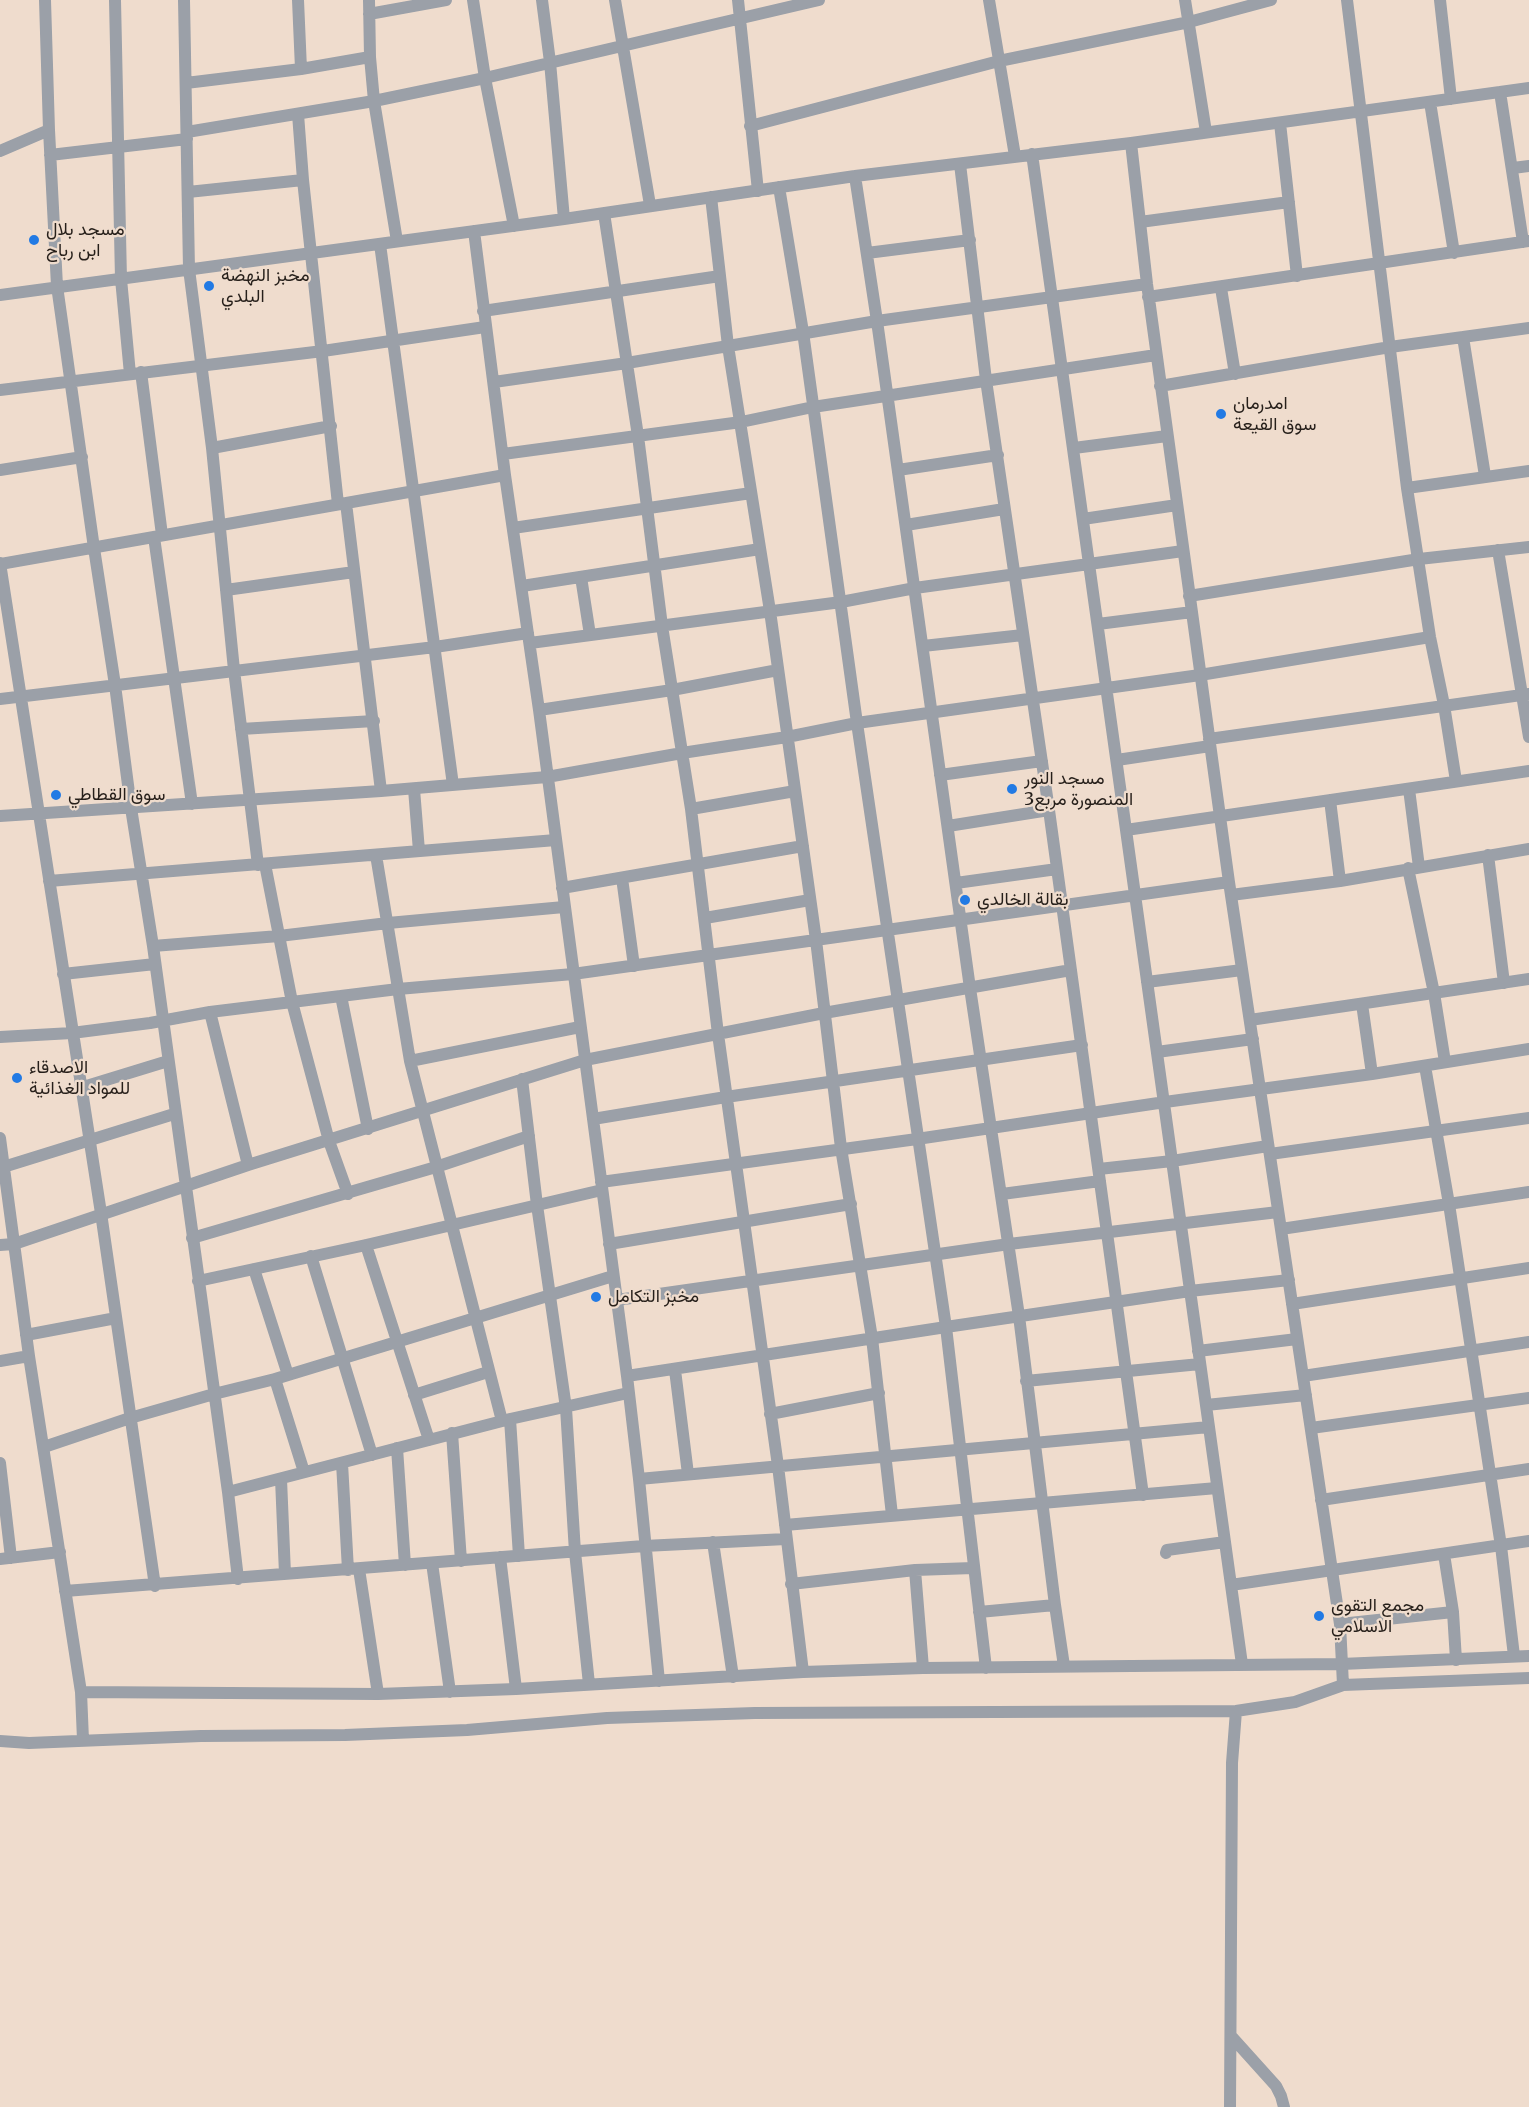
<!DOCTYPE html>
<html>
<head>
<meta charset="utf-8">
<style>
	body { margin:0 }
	canvas { display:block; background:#efdccd }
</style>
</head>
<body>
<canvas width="1529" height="2107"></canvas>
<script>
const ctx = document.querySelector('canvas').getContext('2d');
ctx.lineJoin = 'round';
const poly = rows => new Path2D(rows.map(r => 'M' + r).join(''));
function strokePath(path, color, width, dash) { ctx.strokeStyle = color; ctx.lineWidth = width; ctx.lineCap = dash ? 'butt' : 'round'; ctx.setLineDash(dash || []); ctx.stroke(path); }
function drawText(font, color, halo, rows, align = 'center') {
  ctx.font = font + ' Merriweather,Vazirmatn,serif'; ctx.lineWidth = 4.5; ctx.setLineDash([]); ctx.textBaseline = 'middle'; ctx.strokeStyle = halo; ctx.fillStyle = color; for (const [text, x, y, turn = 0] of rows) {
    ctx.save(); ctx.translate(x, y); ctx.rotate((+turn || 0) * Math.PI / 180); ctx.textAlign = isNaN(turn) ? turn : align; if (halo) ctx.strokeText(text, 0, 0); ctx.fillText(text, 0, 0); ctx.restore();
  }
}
strokePath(poly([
	[45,0,49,130,57,286,94,548,115,685,131,808,153,946,228,1492,238,1579],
	[115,0,121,279,130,374],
	[184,0,189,269,212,448,234,670,258,865],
	[298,0,301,69],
	[369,0,370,57,374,101,397,241],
	[473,0,485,78,514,226],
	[542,0,550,62,564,219],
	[615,0,650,205],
	[738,0,758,191],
	[989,0,1015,156],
	[1185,0,1206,132],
	[1347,0,1407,488,1430,637,1444,705,1456,781],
	[1440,0,1451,99],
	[369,14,446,0],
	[186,83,301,69,370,57],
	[1500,92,1523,242],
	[1430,102,1454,253],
	[298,114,303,180,338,504],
	[1280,123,1297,276],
	[750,126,999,61,1189,22,1271,0],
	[187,132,374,101,485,78,819,0],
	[1131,143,1147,284,1229,882,1340,1624,1343,1685],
	[0,151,49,130],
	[1032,154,1242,1664],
	[50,155,187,139],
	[960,164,986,380,1049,810,1143,1495],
	[1513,168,1529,166],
	[855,176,877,321,970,988,1019,1316,1055,1605],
	[779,187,803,332,857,723,946,1327,986,1668],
	[188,192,303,180],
	[711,197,728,346,770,611,816,940,841,1148,872,1338,892,1515],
	[604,213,638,436,662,626,691,809,718,1034,778,1466,803,1672],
	[1140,222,1289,202],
	[474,231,505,475,539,710,627,1376,639,1479,659,1681],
	[380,244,453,785],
	[867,253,970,240],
	[1221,288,1235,374],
	[0,295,564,219,855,176,1131,143,1529,88],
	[1148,297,1529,241],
	[483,311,720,276],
	[1463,337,1485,476],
	[141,372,162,535],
	[494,382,627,363,877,321,1147,284],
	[1160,386,1390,347,1529,328],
	[0,390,323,351,485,327],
	[212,448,331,426],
	[1074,448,1167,436],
	[503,454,741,422,813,407,1156,355],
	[0,470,82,457],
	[898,470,998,455],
	[1407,488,1529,471],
	[346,503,381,791],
	[1083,519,1177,505],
	[906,525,1004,509],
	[513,528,751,493],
	[154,537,192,804],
	[1498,550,1529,737],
	[0,563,101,1213,155,1586],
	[0,564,505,475],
	[581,577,590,635],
	[522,586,760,549],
	[226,590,354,572],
	[1189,596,1419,559,1529,547],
	[1098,624,1192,612],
	[530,643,841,602,915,588,1183,551],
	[923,646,1023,635],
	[0,699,435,647,528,633],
	[539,710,672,690,778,670],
	[241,729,374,721],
	[1209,739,1529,694],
	[1117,760,1210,746],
	[940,775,1042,761],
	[414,789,419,851],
	[1409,789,1419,867],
	[1330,800,1340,881],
	[691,809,795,791],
	[0,816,381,791,547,777,682,753,787,737,857,723,1200,675,1430,637],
	[948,826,1049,810],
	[1126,830,1529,771],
	[376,855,410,1061,502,1421],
	[1488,855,1504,983],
	[265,864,292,1002,329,1141,348,1194],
	[1408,868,1434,993,1445,1062],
	[622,878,634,966],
	[49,881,556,840],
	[956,883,1057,869],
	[562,888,803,846],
	[1231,895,1340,881,1529,849],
	[705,918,810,900],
	[153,946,279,936,388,923,564,907],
	[63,974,155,964],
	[1147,982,1242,970],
	[341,996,368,1129],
	[1362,1004,1372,1074],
	[210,1012,248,1165],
	[1250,1020,1529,979],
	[0,1037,72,1033,150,1023,210,1012,398,989,573,974,1229,882],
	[1157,1052,1253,1039],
	[410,1061,580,1027],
	[1425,1066,1449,1204,1501,1546,1514,1656],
	[522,1079,537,1205,566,1408,575,1552,589,1684],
	[80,1088,168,1061],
	[593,1119,726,1097,1082,1045],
	[0,1138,29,1356,81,1692,83,1740],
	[1270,1154,1529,1118],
	[0,1168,174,1114],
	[1099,1169,1172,1161,1268,1146],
	[601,1182,917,1139,1165,1102,1372,1074,1529,1049],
	[1002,1194,1100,1181],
	[1281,1229,1529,1192],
	[192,1238,436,1167,529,1136],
	[609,1244,851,1204],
	[0,1245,14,1244,248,1165,585,1060,824,1013,1071,970],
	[366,1245,429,1440],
	[311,1256,372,1455],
	[254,1269,288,1375],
	[198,1281,366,1245,602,1190],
	[617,1300,1009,1244,1278,1212],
	[1292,1304,1529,1268],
	[26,1335,116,1318],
	[1198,1351,1297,1339],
	[0,1361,29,1356],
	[675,1370,688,1474],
	[627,1376,946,1327,1190,1291,1289,1280],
	[1303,1376,1529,1342],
	[275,1379,304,1472],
	[1026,1381,1200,1364],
	[414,1395,488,1372],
	[1206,1405,1306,1395],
	[770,1414,879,1393],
	[510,1419,519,1556],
	[1311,1428,1529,1398],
	[452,1433,461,1561],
	[44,1447,130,1418,214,1394,275,1379,613,1276],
	[397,1448,405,1565],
	[0,1463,11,1558],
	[342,1463,348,1570],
	[281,1479,285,1574],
	[639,1479,1209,1427],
	[228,1492,510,1419,628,1393],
	[1321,1500,1529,1469],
	[785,1525,1217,1488],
	[713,1542,733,1677],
	[1166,1553,1167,1550,1225,1542],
	[1444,1554,1453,1612,1456,1660],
	[500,1557,516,1689],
	[0,1559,60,1552],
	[432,1563,450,1692],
	[359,1569,378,1694],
	[915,1570,923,1668],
	[791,1584,915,1570,973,1568],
	[1231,1585,1529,1541],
	[65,1591,644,1546,786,1539],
	[979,1612,1055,1605,1064,1666],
	[1340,1624,1453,1612],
	[81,1692,378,1694,516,1689,803,1672,923,1668,1341,1664,1529,1656],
	[0,1741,29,1743,201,1736,345,1735,467,1730,607,1718,755,1713,1236,1711,1295,1702,1343,1685,1529,1678],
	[1231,2036,1276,2086,1281,2096,1284,2107],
	[1230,2107,1232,1763,1236,1711]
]), '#9ba0a8', 12);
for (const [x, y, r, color] of [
	[34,240,6,"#227ae4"],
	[209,286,6,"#227ae4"],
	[1221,414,6,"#227ae4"],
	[1012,789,6,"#227ae4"],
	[56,795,6,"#227ae4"],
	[965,900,6,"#227ae4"],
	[17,1078,6,"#227ae4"],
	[596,1297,6,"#227ae4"],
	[1319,1616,6,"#227ae4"]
]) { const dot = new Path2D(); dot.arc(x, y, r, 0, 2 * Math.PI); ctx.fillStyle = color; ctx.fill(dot); strokePath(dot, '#efdccd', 2); }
drawText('18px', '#261f1a', '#efdccd', [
	["مسجد بلال",46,230],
	["ابن رباح",46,251],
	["مخبز النهضة",221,276],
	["البلدي",221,297],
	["امدرمان",1233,404],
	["سوق القيعة",1233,425],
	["مسجد النور",1024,779],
	["المنصورة مربع3",1024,800],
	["سوق القطاطي",68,795],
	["بقالة الخالدي",977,900],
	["الاصدقاء",29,1068],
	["للمواد الغذائية",29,1089],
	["مخبز التكامل",608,1297],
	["مجمع التقوى",1331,1606],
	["الاسلامي",1331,1627]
], 'left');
</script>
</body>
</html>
